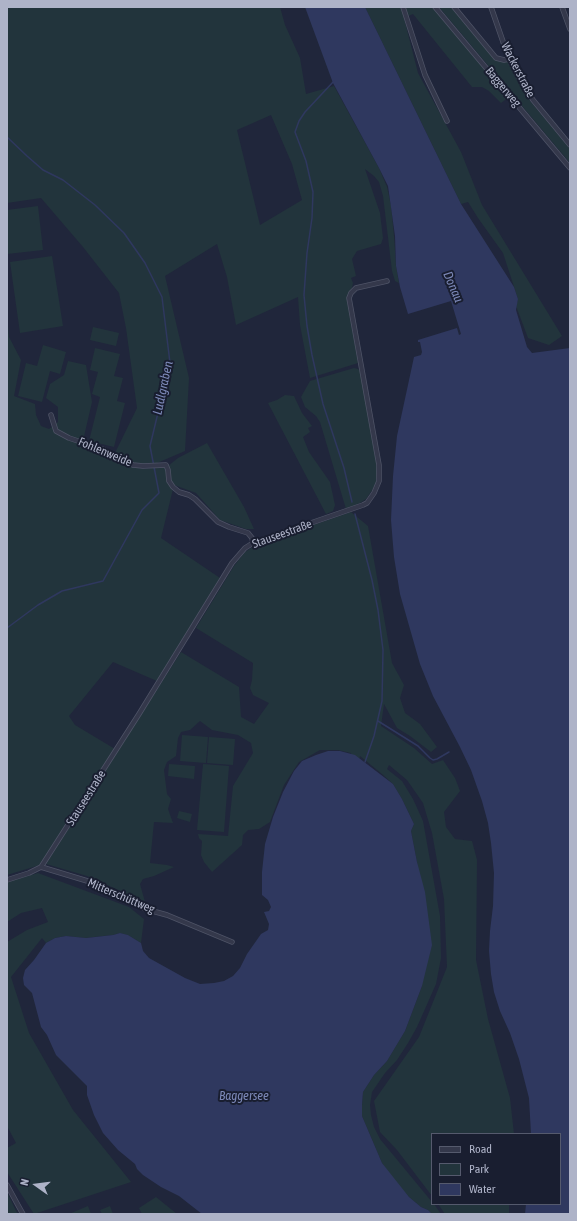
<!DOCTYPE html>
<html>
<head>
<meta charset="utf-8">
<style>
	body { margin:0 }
	#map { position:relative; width:577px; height:1221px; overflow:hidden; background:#20263b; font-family:"Asap Condensed",sans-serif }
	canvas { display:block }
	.frame { position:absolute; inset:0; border:8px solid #aeb3c8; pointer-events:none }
	.legend { position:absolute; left:431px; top:1133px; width:130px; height:72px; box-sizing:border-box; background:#191e30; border:1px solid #555a6d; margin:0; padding:5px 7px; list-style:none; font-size:12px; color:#aeb3c8 }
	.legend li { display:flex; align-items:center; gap:8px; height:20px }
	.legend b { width:20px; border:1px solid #555a6d }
	.north { position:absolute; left:16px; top:1165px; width:40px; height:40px; -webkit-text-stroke:3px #191e30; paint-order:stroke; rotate:284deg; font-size:11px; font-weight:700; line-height:16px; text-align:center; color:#aeb3c8 }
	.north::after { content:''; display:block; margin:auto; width:14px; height:18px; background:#aeb3c8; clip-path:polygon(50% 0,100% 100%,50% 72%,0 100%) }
</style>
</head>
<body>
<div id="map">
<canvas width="577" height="1221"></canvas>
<div class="frame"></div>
<ul class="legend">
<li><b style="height:5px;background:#34384b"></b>Road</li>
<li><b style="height:11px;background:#22343c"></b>Park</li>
<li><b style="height:11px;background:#2f385f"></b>Water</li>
</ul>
<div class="north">N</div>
</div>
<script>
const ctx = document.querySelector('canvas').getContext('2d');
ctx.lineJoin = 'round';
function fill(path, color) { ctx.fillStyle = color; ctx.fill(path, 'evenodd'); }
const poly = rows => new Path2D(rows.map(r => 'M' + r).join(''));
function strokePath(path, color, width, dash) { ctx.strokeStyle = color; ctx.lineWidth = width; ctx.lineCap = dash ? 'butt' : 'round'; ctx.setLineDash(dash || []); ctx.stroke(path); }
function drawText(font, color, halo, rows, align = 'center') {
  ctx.font = font + ' "Asap Condensed",sans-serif'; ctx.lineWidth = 4; ctx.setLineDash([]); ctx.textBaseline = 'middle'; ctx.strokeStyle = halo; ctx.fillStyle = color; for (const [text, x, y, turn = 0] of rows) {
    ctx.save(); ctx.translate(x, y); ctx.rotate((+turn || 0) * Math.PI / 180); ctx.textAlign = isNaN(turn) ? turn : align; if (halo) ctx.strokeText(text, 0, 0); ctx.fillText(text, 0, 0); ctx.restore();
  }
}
fill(poly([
	[7,7,280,7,285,25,300,58,306,94,334,86,379,168,387,187,391,205,394,236,396,266,399,283,395,281,392,271,383,196,379,182,374,176,365,169,380,213,383,238,381,244,357,251,352,259,356,276,351,278,353,283,352,288,349,293,347,300,358,363,310,378,300,325,298,297,236,325,227,277,217,244,165,276,189,378,185,451,157,463,139,465,130,462,115,453,137,408,126,328,119,293,83,247,41,198,7,203],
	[271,115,292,164,302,200,260,225,237,130],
	[365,7,432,7,509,97,501,103,489,91,482,87,472,87,413,14,404,18,418,73,461,152,482,205,562,336,549,345,528,338,516,306,518,299,503,253,478,218,468,202,461,204],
	[439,7,451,7,495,60,500,62,509,62,521,87,531,102,570,149,570,163],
	[38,206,43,250,7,254,7,210],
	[52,256,63,326,20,333,10,262],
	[7,314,9,337,21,360,14,396,35,404,36,415,41,426,49,429,58,422,58,407,46,398,50,384,64,375,68,361,86,365,92,402,82,445,110,454,133,467,145,469,168,466,178,458,207,443,244,507,254,529,246,529,220,520,196,493,174,485,161,538,220,578,157,681,113,662,69,716,75,725,115,749,40,865,7,875],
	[93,327,119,333,116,346,90,340],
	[43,345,66,352,60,374,50,371,42,402,18,396,26,363,37,366],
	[95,348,120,354,114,376,123,378,117,401,125,403,114,447,89,441,100,397,92,394,98,372,90,370],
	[354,368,358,369,360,371,376,461,377,473,376,482,373,489,366,499,360,503,346,509,320,422,316,416,305,407,301,397,310,381],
	[285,395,294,396,302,413,312,426,308,428,310,432,303,437,309,452,330,482,335,505,333,511,326,514,268,403,277,400],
	[351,512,368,526,392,663,404,685,400,698,405,713,420,724,437,747,431,752,410,736,397,728,384,704,381,726,414,748,432,764,443,760,455,778,460,791,444,812,446,827,455,839,472,841,477,860,476,960,488,1019,510,1098,514,1134,432,1134,432,1196,397,1150,380,1132,374,1101,419,1037,447,967,444,899,432,833,423,803,407,780,389,765,387,769,402,781,413,799,423,821,440,916,441,958,436,984,417,1027,408,1043,397,1060,385,1073,372,1092,370,1105,371,1115,374,1127,380,1139,432,1202,432,1204,434,1204,441,1214,432,1214,428,1210,421,1207,409,1197,392,1178,382,1163,362,1116,362,1105,363,1092,374,1075,387,1061,405,1031,422,986,417,862,411,831,414,824,402,799,393,784,382,774,360,756,359,760,350,757,351,753,338,750,320,750,299,762,284,785,270,822,259,829,248,830,243,835,242,845,212,872,204,862,201,855,202,841,199,838,198,834,228,836,233,786,253,753,251,743,238,735,212,730,200,721,190,730,181,732,178,738,176,756,167,762,164,770,167,794,171,799,168,809,173,823,154,822,150,863,167,865,174,867,154,876,143,879,140,884,145,902,87,876,46,864,181,652,239,687,241,717,254,724,269,703,253,695,250,688,252,680,253,663,196,628,234,566,245,552,256,545],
	[182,735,208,737,206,763,180,761],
	[209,737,235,739,233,765,207,763],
	[169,764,195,766,194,779,168,776],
	[203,764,229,766,224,832,197,830],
	[179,811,192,814,190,822,177,818],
	[38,873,129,907,144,919,141,943,128,935,120,933,113,935,85,938,66,936,55,938,46,943,42,938,11,977,29,1033,73,1110,131,1182,34,1214,7,1172,7,1148,16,1143,7,1126,7,942,27,930,48,922,42,908,21,913,7,922,7,882],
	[7,1192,16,1211,18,1214,7,1214],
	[156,1197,177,1214,142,1214,139,1208],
	[438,1204,509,1204,509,1214,445,1214],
	[88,1206,91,1214,69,1214],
	[110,1206,113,1214,102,1214,100,1210]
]), '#22343c');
fill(poly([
	[305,7,365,7,461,204,514,287,518,299,516,310,527,347,532,353,570,348,570,1214,525,1214,526,1204,560,1204,560,1134,531,1134,529,1098,519,1059,510,1033,500,1011,494,992,491,974,489,951,490,931,493,906,494,873,491,843,488,823,482,801,471,770,460,747,433,696,420,664,400,594,394,557,391,520,393,476,397,436,414,357,421,355,422,352,420,342,418,342,418,340,457,328,459,335,461,334,451,301,408,314,400,287,396,266,395,236,388,186,379,168,333,83],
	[328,751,340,751,355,755,393,784,402,799,414,824,411,831,417,862,425,892,432,945,422,986,405,1031,387,1061,374,1075,363,1092,362,1105,362,1116,382,1163,409,1197,421,1207,428,1210,432,1214,202,1214,179,1196,161,1187,143,1175,137,1169,135,1164,118,1150,103,1133,94,1115,87,1095,87,1086,56,1055,47,1035,41,1027,32,993,24,985,23,978,25,970,34,960,46,943,55,938,66,936,86,938,113,935,120,933,128,935,141,943,143,951,149,958,185,978,200,984,214,983,224,981,233,976,240,968,247,954,261,934,268,930,269,924,264,912,269,911,271,907,268,900,262,895,262,872,265,844,273,817,283,792,294,771,302,761,316,755]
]), '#2f385f');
strokePath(poly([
	[334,81,305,112,299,121,295,132,306,161,313,192,312,218,307,253,304,295,307,326,312,355,323,404,344,468,352,502],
	[7,137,27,156,43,170,63,180,95,205,124,233,145,263,162,297,170,363,150,446,159,493,142,510,103,581,62,591,38,605,7,628],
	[355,514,372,580,378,610,383,650,382,701,374,736,365,762],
	[378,721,418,746,430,758,433,760,437,759,449,752]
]), '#2f385f', 1.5);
const minor = poly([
	[403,7,425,75,447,121],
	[435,7,570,168],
	[454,7,496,58,504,60,509,59],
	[491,7,509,59,523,85,533,100,570,145],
	[562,7,570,29],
	[51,415,56,431,69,438,102,449,133,465,143,466,166,465,168,470,169,481,173,487,179,492,189,495,195,499,218,522,229,527,248,533,252,538,253,543],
	[41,867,139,714,232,563,245,548,253,543,363,505,367,503,374,493,379,481,379,465,349,298,351,293,356,288,387,281],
	[7,880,29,873,41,867,94,883,145,909,167,915,232,942],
	[7,1185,19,1207,23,1214]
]);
strokePath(minor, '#4e5366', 5.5);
strokePath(minor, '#34384b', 4);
drawText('12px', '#aeb3c8', '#191e30', [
	["Wackerstraße",518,70,63],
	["Baggerweg",503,87,50],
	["Fohlenweide",105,452,23],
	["Stauseestraße",282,534,-20],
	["Stauseestraße",86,798,-58],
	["Mitterschüttweg",121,896,23]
]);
drawText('italic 13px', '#7c88b7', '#191e30', [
	["Donau",453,287,67],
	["Ludlgraben",163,388,-78],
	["Baggersee",244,1096]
]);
</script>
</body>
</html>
